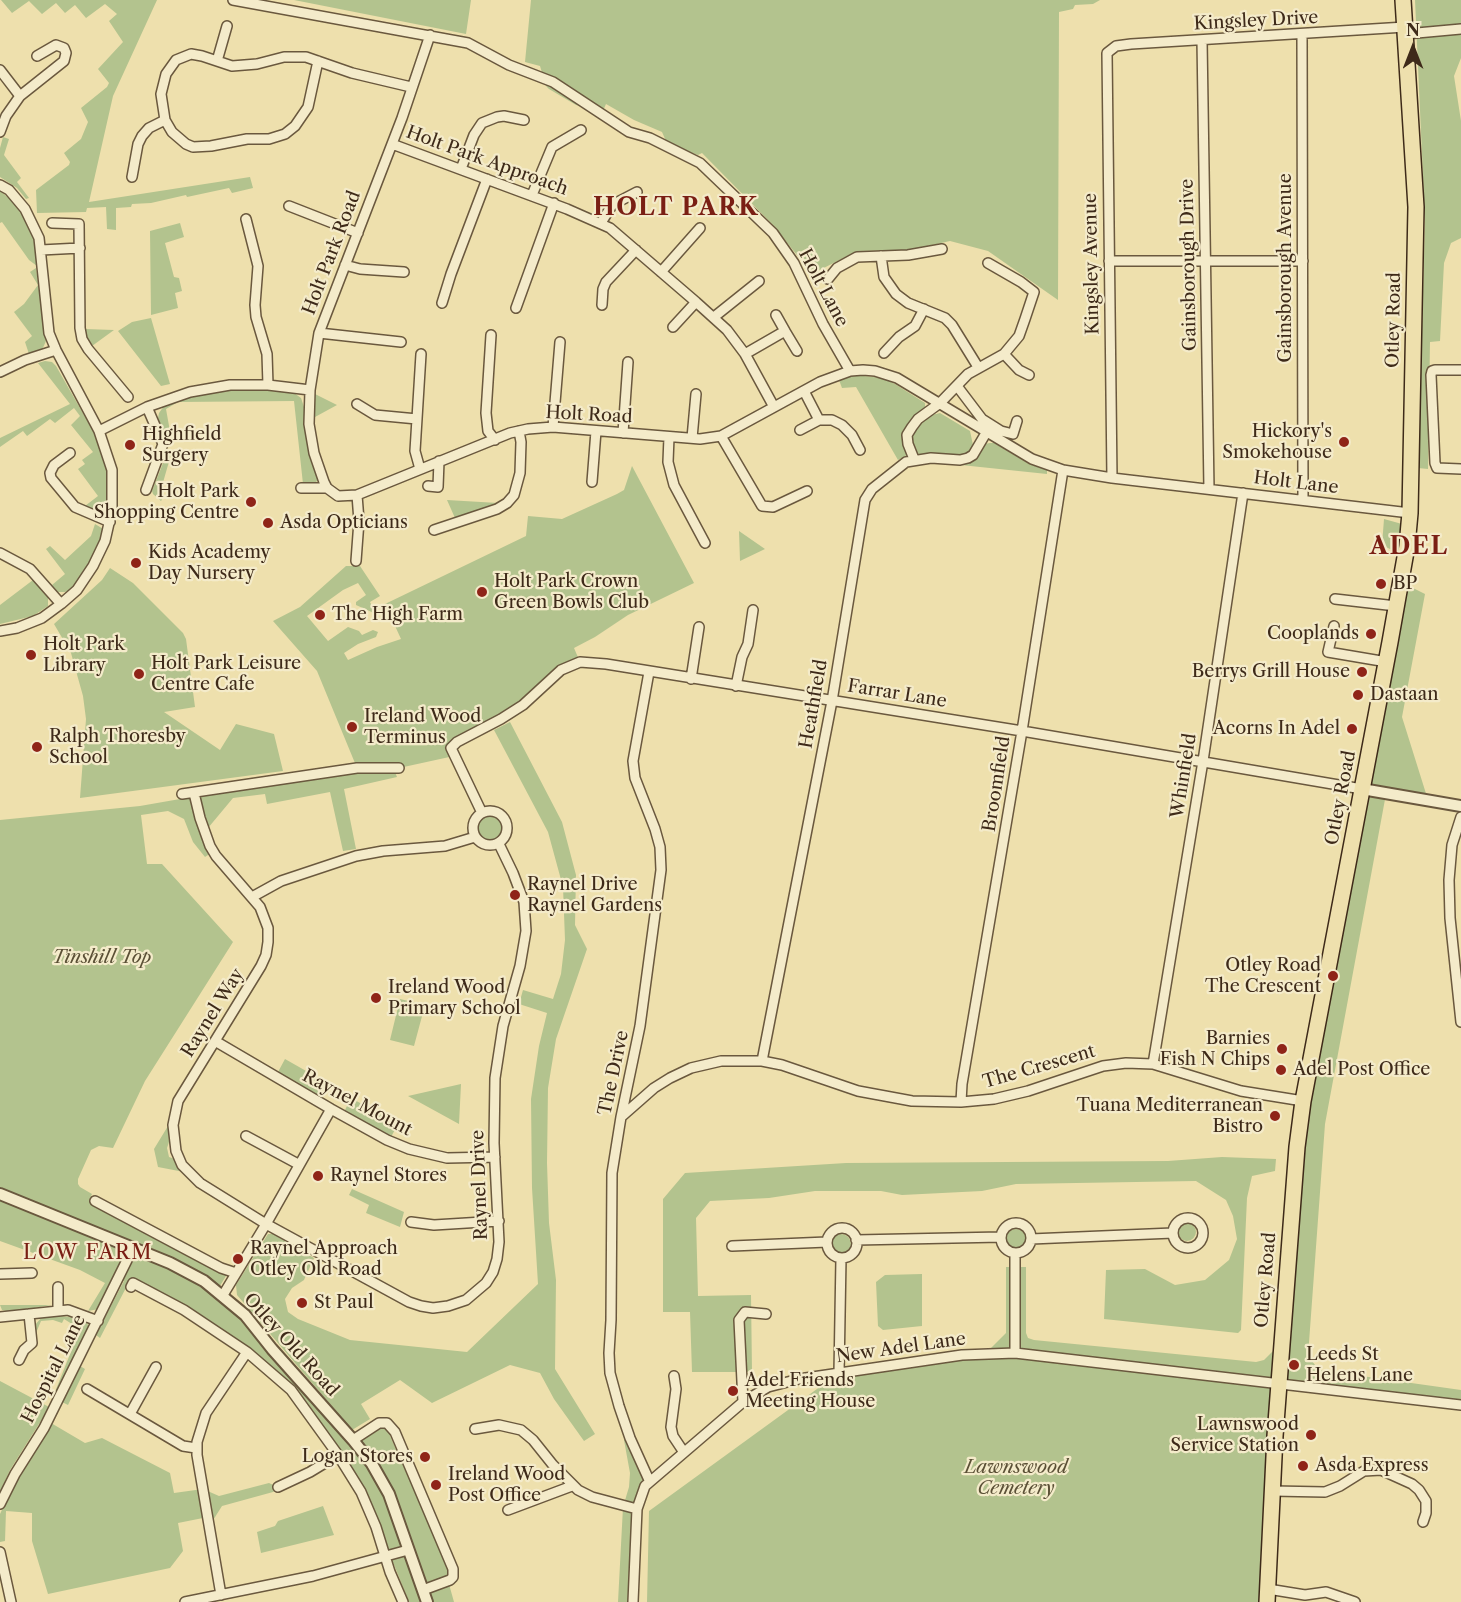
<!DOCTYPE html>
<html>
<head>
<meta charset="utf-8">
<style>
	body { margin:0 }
	#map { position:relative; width:1461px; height:1602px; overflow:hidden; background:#eee0ad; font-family:"Libre Caslon Text",serif }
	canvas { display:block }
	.north { position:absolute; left:1383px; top:18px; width:60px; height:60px; -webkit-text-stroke:4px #f4ebca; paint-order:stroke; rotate:0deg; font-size:16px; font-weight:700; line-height:24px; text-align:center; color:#3e2a19 }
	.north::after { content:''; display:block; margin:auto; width:21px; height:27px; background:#3e2a19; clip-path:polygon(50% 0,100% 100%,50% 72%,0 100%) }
</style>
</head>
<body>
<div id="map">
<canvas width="1461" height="1602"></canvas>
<div class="north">N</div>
</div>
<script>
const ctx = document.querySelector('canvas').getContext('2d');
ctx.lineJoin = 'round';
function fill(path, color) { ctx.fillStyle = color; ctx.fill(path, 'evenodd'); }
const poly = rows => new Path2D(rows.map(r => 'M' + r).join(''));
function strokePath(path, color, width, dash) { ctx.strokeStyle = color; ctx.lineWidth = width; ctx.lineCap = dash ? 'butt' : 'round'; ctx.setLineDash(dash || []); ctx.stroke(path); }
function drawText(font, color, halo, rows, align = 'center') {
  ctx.font = font + ' "Libre Caslon Text",serif'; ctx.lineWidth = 4.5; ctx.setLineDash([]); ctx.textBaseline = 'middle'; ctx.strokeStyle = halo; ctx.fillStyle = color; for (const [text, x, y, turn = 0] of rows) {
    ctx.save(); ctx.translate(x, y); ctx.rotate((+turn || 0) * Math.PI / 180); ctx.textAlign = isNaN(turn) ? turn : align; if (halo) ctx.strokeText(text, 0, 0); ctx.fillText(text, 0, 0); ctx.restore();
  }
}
fill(poly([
	[1,0,157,0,113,96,89,202,250,177,253,188,232,193,229,188,187,197,186,195,151,203,132,204,131,207,116,208,116,230,107,229,106,207,87,208,86,212,37,213,36,190,69,165,70,162,64,153,81,139,88,122,81,108,107,87,109,83,98,69,123,42,109,21,117,14,105,4,86,18,75,5,65,13,56,3,42,14,29,1,12,13],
	[294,0,471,0,466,34],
	[531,0,1100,0,1093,4,1075,5,1073,9,1059,12,1058,300,988,251,950,241,910,250,857,251,812,274,773,225,702,153,698,155,679,148,666,141,662,132,634,120,606,104,603,111,576,105,549,89,546,86,540,66,525,62],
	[1415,0,1461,0,1461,58,1454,76,1461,121,1461,238,1451,243,1444,263,1440,341,1430,342,1428,469,1418,468,1425,221],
	[3,137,9,139,4,155,21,178,17,182,29,198,26,199,17,188,0,177,0,148],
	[0,191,21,208,32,233,36,246,37,266,29,260,2,222,0,223],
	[180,223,184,237,165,243,174,277,179,278,182,291,175,293,178,308,151,315,150,231],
	[36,268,46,341,42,350,29,354,25,342,32,336,14,312,24,304,38,285,30,272],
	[151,318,170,384,161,386,118,331,132,322],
	[85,329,114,330,92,346,85,336],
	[45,361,52,362,56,366,96,436,108,474,108,501,106,506,103,509,91,510,85,506,98,496,78,469,85,464,82,460,93,452,71,425,80,416,74,408,55,423,50,419,27,436,23,431,0,447,0,438,70,404,38,363],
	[855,375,882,378,895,384,925,403,925,408,918,413,904,435,903,445,907,455,898,460,856,387,842,388,839,380],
	[236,390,280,391,294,393,301,398,304,407,305,425,318,480,314,484,303,484,294,401,178,402,166,409,171,437,177,437,177,441,169,442,164,436,158,418,159,413,164,406,197,395],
	[315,394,337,405,315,417],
	[940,413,970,431,973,445,969,453,954,458,919,454,916,452,910,441,912,434,928,416],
	[990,443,994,443,1029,464,1047,470,1047,474,961,465,984,444],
	[172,451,160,493,163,498,161,501,153,494,152,491,167,453],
	[632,466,694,583,628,615,595,637,574,648,580,662,561,670,544,688,457,742,454,756,399,768,395,772,397,777,344,789,356,849,343,851,330,792,267,804,265,794,233,798,208,828,199,832,211,853,205,857,193,842,184,819,168,811,141,815,147,864,162,864,233,942,145,1081,113,1148,99,1146,91,1150,78,1179,78,1184,80,1187,92,1194,89,1201,225,1272,226,1276,215,1294,233,1310,295,1384,351,1445,380,1426,386,1427,391,1432,390,1436,448,1566,447,1577,454,1602,409,1602,386,1545,361,1492,291,1390,247,1352,129,1282,100,1338,96,1335,124,1281,115,1278,99,1309,88,1311,105,1283,80,1270,0,1241,0,820,140,806,357,768,317,671,273,621,300,607,346,566,360,566,380,596,370,602,376,614,356,605,356,602,366,595,358,583,343,590,307,616,328,641,348,627,359,631,362,635,373,630,378,632,376,637,358,644,344,653,348,660,377,647,401,639,385,604,526,536,528,516,562,519,617,494,624,490],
	[447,500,498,503,455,518],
	[1384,519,1402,524,1398,553,1382,545],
	[95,524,105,530,89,564,83,575,70,590,65,592,56,592,52,585,65,574,46,549,50,546,65,560,91,536],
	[739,531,765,549,740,561],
	[110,568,133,583,183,633,186,639,195,707,164,712,220,750,236,724,274,734,283,771,80,798,86,719,83,696,71,653,54,624,102,580],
	[33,580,48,596,48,606,33,616,0,624,0,605],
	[1401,582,1425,594,1402,717,1428,800,1386,794,1325,1124,1308,1356,1319,1370,1461,1390,1461,1405,1271,1383,1261,1602,647,1602,649,1511,839,1373,985,1354,1006,1333,1006,1267,1026,1267,1026,1333,1028,1338,1034,1340,1256,1362,1264,1360,1281,1343,1297,1147],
	[510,722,562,822,576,875,575,925,587,949,556,1039,548,1088,547,1163,549,1223,556,1280,555,1369,595,1434,584,1441,554,1399,540,1373,510,1365,432,1403,400,1380,361,1404,370,1419,352,1430,237,1295,236,1285,268,1234,273,1234,314,1258,304,1280,292,1288,285,1299,288,1312,298,1319,350,1340,467,1352,538,1284,532,1188,531,1099,539,1046,547,1013,519,1004,523,990,553,999,561,974,565,940,563,887,548,832,494,730],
	'478 828a12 12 0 1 1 24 0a12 12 0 1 1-24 0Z',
	[400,999,425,1005,414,1046,390,1040],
	[285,1059,329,1084,322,1098,278,1072],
	[461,1084,459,1124,408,1096],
	[351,1098,398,1124,391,1137,344,1112],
	[168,1126,169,1142,167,1148,169,1157,175,1159,184,1172,158,1167,154,1149],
	[1222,1157,1276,1159,1275,1171,1252,1176,1247,1198,1241,1330,1238,1333,1104,1319,1106,1270,1145,1269,1175,1285,1205,1280,1229,1260,1237,1239,1233,1216,1226,1200,1196,1181,1016,1184,982,1191,902,1195,881,1191,815,1191,769,1198,710,1201,696,1218,698,1296,751,1295,752,1372,692,1372,690,1312,663,1312,663,1199,685,1173,846,1163,1168,1161],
	[352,1189,404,1212,400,1227,366,1213,369,1205,349,1195],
	'1178 1232a9 9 0 1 1 18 0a9 9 0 1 1-18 0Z',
	'1006 1239a10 10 0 1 1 20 0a10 10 0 1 1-20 0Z',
	'831 1244a10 10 0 1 1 20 0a10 10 0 1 1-20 0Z',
	[922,1274,922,1326,883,1330,878,1326,876,1282,885,1275],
	[0,1305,51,1305,12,1312,2,1310],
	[61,1316,84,1319,88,1325,89,1331,51,1408,49,1408,10,1470,0,1492,0,1381,49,1407,80,1329,64,1319,62,1323,53,1320,41,1321,36,1333,35,1325,41,1318],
	[80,1366,85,1369,68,1405,62,1402],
	[51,1423,85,1443,102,1438,170,1473,174,1493,203,1489,219,1496,269,1483,278,1487,273,1492,222,1506,210,1525,208,1517,178,1523,183,1551,170,1568,48,1594,32,1541,32,1513,6,1511,5,1541,0,1542,0,1514,18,1476],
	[630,1438,649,1480,641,1492,633,1602,618,1602,623,1507,629,1487,630,1473,624,1440],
	[323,1506,334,1535,261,1553,257,1532,275,1526,278,1521]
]), '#b3c38e');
const minor = poly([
	[233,0,468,43,509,65,553,82,629,132,650,138,700,163,773,233,794,263,823,324,850,371],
	[1406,34,1461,29],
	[430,35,402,118,319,333,310,390,309,424,314,453,324,482,327,488,338,496,357,495,510,433,528,429,553,427,700,439,721,436,820,382,850,371,863,370,875,371,897,378,1032,459,1063,470,1112,478,1410,513],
	[1302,35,1303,500],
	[1202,40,1209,489],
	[217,61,227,26],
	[318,61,308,107,295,126,285,134,269,139,247,139,211,146,193,147,186,144,172,132,165,120,161,94,166,74,176,60,191,54,202,56,232,66,257,64,284,57,306,57,352,73,411,87],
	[0,70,20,96],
	[0,132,6,116,20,96,64,61,66,53,64,48,56,45,37,56],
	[392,144,567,209,610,228,696,302,727,330,745,354,774,407],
	[461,169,474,135,482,123,497,117,504,116,524,120],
	[132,177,138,144,142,136,149,128,165,120],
	[0,185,9,190,25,209,39,238,49,333,56,350,99,431,112,470,112,510,105,541,93,566,77,590,61,604,42,618,17,628,0,631],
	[532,195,552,147,581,130],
	[289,206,358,233],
	[246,219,258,266,255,305,256,317,267,354,268,385],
	[52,223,79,224,80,328,82,339,88,349,128,397],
	[601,223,612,205,637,192],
	[41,250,80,248],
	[881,256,884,277,896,294,908,303,945,318,952,325,978,367],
	[1109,261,1303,261],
	[345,265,360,269,404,272],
	[661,272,700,228],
	[828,279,837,268,857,257,908,255,942,249],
	[442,303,451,274,487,179],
	[602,305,603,289,606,282,636,250],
	[516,308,554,203],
	[776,315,785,331],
	[714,317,759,281],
	[673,327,696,302],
	[319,333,401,342],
	[491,335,486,413,488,431,495,440],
	[884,353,899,337,915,326,924,309],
	[745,354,785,331,797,351],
	[1004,354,1019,370,1029,375],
	[1461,370,1435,370,1432,371,1431,375,1435,463,1437,468,1461,469],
	[0,372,25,360,56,350],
	[957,386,982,419,1001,431,1013,434,1017,421],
	[804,391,819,420,832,420,842,425,852,435,860,450],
	[357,404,375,415,417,419],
	[553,427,560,342],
	[800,430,819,420],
	[99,431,147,407,190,392,230,385,268,385,310,390],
	[623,433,628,362],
	[721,436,762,506,773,507,807,491],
	[669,437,668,462,674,485,705,543],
	[692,438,696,394],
	[70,453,54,465,50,473,51,478,75,507,110,522],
	[914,459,908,444,907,435,912,427,918,419,940,403,968,374,1004,354,1019,336,1025,319,1034,292,1021,282,988,263],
	[420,469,415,451,421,354],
	[1112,478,1107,53,1116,46,1131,44,1405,27],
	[592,482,596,431],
	[428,486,438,487,439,461],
	[301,488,327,488],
	[146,490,163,444,147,407],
	[434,530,497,509,507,503,514,495,520,473,521,442,519,431],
	[0,553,30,569,61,604],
	[356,561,359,521,357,495],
	[1335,599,1396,606],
	[1334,626,1328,652,1387,662],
	[649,672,633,761,635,778,655,829,660,847,661,870,640,1026,621,1117,612,1173,611,1320,609,1353,610,1373,619,1406,630,1438,649,1480],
	[691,679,699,627],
	[736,686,742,657,748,644,753,610],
	[194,793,200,818,210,846,216,856,260,907,268,928,268,942,266,955,261,966,178,1101,173,1125,176,1151,182,1165,200,1183,266,1224,409,1302,421,1306,433,1308,448,1306,466,1300,486,1283,493,1272,497,1259,499,1242,494,1143,495,1078,503,1026,520,966,526,931,524,902,513,873,499,844],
	[182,794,357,768,399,768],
	'473 828a17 17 0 1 1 34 0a17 17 0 1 1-34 0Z',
	[482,813,451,748,457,742,501,719,523,705,561,670,580,662,606,664,1022,731,1362,789],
	[1461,817,1452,845,1449,880,1450,918,1461,1022],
	[252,897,281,881,356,856,383,851,445,846,475,837],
	[215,1041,331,1109,387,1140,409,1149,447,1158,495,1157],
	[762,1061,832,701,865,500,872,489,906,462,931,458,960,460,968,458,973,455,986,433],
	[1153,1064,1203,761,1243,493],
	[961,1102,962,1084,1022,731,1063,470],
	[621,1117,654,1088,670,1078,691,1068,721,1061,762,1061,782,1065,858,1091,912,1101,961,1102,994,1099,1028,1091,1103,1066,1126,1063,1153,1064,1241,1091,1303,1101],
	[246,1136,298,1164],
	[95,1201,221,1268,236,1273],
	'1173 1233a15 15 0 1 1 30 0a15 15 0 1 1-30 0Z',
	[411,1222,434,1225,499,1221],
	'1001 1238a15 15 0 1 1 30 0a15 15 0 1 1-30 0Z',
	'827 1243a15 15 0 1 1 30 0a15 15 0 1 1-30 0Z',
	[1031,1239,1173,1233],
	[856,1240,1001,1237],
	[732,1246,827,1242],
	[0,1274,32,1273],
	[58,1287,58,1310],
	[131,1287,133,1283,184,1310,247,1352,291,1390,338,1455,361,1492,376,1527,390,1572,403,1602],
	[223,1295,266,1224,331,1109],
	[29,1314,32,1343],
	[0,1317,68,1310,98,1321],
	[1015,1353,1015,1253],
	[19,1360,24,1350,32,1343],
	[839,1373,841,1258],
	[674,1376,676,1389,671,1427,673,1436,683,1451],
	[87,1389,183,1446,196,1448],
	[743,1402,739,1320,745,1312,766,1314],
	[130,1414,156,1367],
	[475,1429,499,1425,521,1430,533,1440,553,1465,578,1490,592,1497,637,1509],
	[353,1440,379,1423,387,1423,395,1432,453,1569,453,1577,450,1580,423,1590],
	[278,1487,310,1472,338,1455],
	[1273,1491,1325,1492,1340,1486,1364,1471,1381,1470,1412,1484,1419,1490,1426,1501,1426,1513,1423,1522],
	[0,1504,15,1474,44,1428,133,1248],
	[508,1510,572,1486],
	[0,1552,11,1602],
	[1268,1589,1305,1595,1326,1592,1355,1602],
	[221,1595,197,1455,197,1442,206,1413,247,1352],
	[185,1602,313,1576,408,1550],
	[633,1602,637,1509,645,1486,743,1402,768,1387,799,1379,962,1355,1015,1353,1461,1405]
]);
const tertiary = poly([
	[1362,789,1461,806],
	[0,1194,170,1263,204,1281,245,1315,272,1349,353,1440,372,1464,389,1494,427,1602]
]);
const trunk = poly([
	[1267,1602,1275,1436,1297,1147,1303,1101,1390,642,1407,546,1410,513,1416,207,1403,0]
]);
strokePath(minor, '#6a583e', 12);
strokePath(tertiary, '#6a583e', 14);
strokePath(trunk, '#3e2a19', 18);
strokePath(minor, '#f4ebca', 9);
strokePath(tertiary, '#f4ebca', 10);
strokePath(trunk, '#eee0ad', 15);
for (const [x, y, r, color] of [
	[1344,442,6,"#8f2418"],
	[130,445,6,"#8f2418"],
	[251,502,6,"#8f2418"],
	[268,523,6,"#8f2418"],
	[136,563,6,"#8f2418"],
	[1381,584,6,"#8f2418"],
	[482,592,6,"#8f2418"],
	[320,615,6,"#8f2418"],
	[1371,634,6,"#8f2418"],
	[31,655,6,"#8f2418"],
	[1362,672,6,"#8f2418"],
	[139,674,6,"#8f2418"],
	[1358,695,6,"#8f2418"],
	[352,727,6,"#8f2418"],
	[1352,729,6,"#8f2418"],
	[37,747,6,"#8f2418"],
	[515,895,6,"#8f2418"],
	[1333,976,6,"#8f2418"],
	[376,998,6,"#8f2418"],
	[1282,1049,6,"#8f2418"],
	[1281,1070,6,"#8f2418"],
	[1275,1116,6,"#8f2418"],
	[318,1176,6,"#8f2418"],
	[238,1259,6,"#8f2418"],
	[302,1303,6,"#8f2418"],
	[1294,1365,6,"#8f2418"],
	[733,1391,6,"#8f2418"],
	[1311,1435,6,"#8f2418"],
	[425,1457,6,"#8f2418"],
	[1303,1466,6,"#8f2418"],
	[436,1485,6,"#8f2418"]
]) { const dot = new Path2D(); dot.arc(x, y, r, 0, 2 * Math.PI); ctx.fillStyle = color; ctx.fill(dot); strokePath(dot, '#f4ebca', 2); }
drawText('18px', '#3e2a19', '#f4ebca', [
	["Kingsley Drive",1256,21,-3],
	["Holt Park Approach",487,161,20],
	["Holt Park Road",332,253,-69],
	["Kingsley Avenue",1092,264,-91],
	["Gainsborough Drive",1189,265,-91],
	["Gainsborough Avenue",1286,268,-90],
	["Holt Lane",823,288,62],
	["Otley Road",1394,320,-89],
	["Holt Road",589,415,3],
	["Holt Lane",1296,483,7],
	["Farrar Lane",897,694,9],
	["Heathfield",814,704,-80],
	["Whinfield",1184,776,-81],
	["Broomfield",997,784,-81],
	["Otley Road",1341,798,-79],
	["Raynel Way",213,1013,-58],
	["The Crescent",1039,1067,-16],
	["The Drive",614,1073,-78],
	["Raynel Mount",357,1103,28],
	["Raynel Drive",480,1185,-92],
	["Otley Road",1266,1280,-85],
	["Otley Old Road",291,1345,48],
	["New Adel Lane",901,1348,-8],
	["Hospital Lane",54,1369,-63]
]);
drawText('18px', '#3e2a19', '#f4ebca', [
	["Hickory's",1332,432,"right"],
	["Smokehouse",1332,453,"right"],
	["Highfield",142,435],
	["Surgery",142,456],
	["Holt Park",239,492,"right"],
	["Shopping Centre",239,513,"right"],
	["Asda Opticians",280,523],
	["Kids Academy",148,553],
	["Day Nursery",148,574],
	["Holt Park Crown",494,582],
	["Green Bowls Club",494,603],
	["BP",1393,584],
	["The High Farm",332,615],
	["Cooplands",1359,634,"right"],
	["Holt Park",43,645],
	["Library",43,666],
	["Holt Park Leisure",151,664],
	["Centre Cafe",151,685],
	["Berrys Grill House",1350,672,"right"],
	["Dastaan",1370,695],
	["Ireland Wood",364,717],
	["Terminus",364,738],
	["Acorns In Adel",1340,729,"right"],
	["Ralph Thoresby",49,737],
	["School",49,758],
	["Raynel Drive",527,885],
	["Raynel Gardens",527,906],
	["Otley Road",1321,966,"right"],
	["The Crescent",1321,987,"right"],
	["Ireland Wood",388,988],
	["Primary School",388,1009],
	["Barnies",1270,1039,"right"],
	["Fish N Chips",1270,1060,"right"],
	["Adel Post Office",1293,1070],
	["Tuana Mediterranean",1263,1106,"right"],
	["Bistro",1263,1127,"right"],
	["Raynel Stores",330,1176],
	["Raynel Approach",250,1249],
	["Otley Old Road",250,1270],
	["St Paul",314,1303],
	["Leeds St",1306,1355],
	["Helens Lane",1306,1376],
	["Adel Friends",745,1381],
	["Meeting House",745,1402],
	["Lawnswood",1299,1425,"right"],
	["Service Station",1299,1446,"right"],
	["Logan Stores",413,1457,"right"],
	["Asda Express",1315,1466],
	["Ireland Wood",448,1475],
	["Post Office",448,1496]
], 'left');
drawText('italic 18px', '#5b5036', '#f4ebca', [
	["Tinshill Top",102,958],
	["Lawnswood",1016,1468],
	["Cemetery",1016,1489]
]);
ctx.letterSpacing = '1.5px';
drawText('20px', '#7a1f14', '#f4ebca', [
	["LOW FARM",88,1253]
]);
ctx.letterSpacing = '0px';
ctx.letterSpacing = '1.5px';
drawText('bold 24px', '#7a1f14', '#f4ebca', [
	["HOLT PARK",676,208],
	["ADEL",1409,547]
]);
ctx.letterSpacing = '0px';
</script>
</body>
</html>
